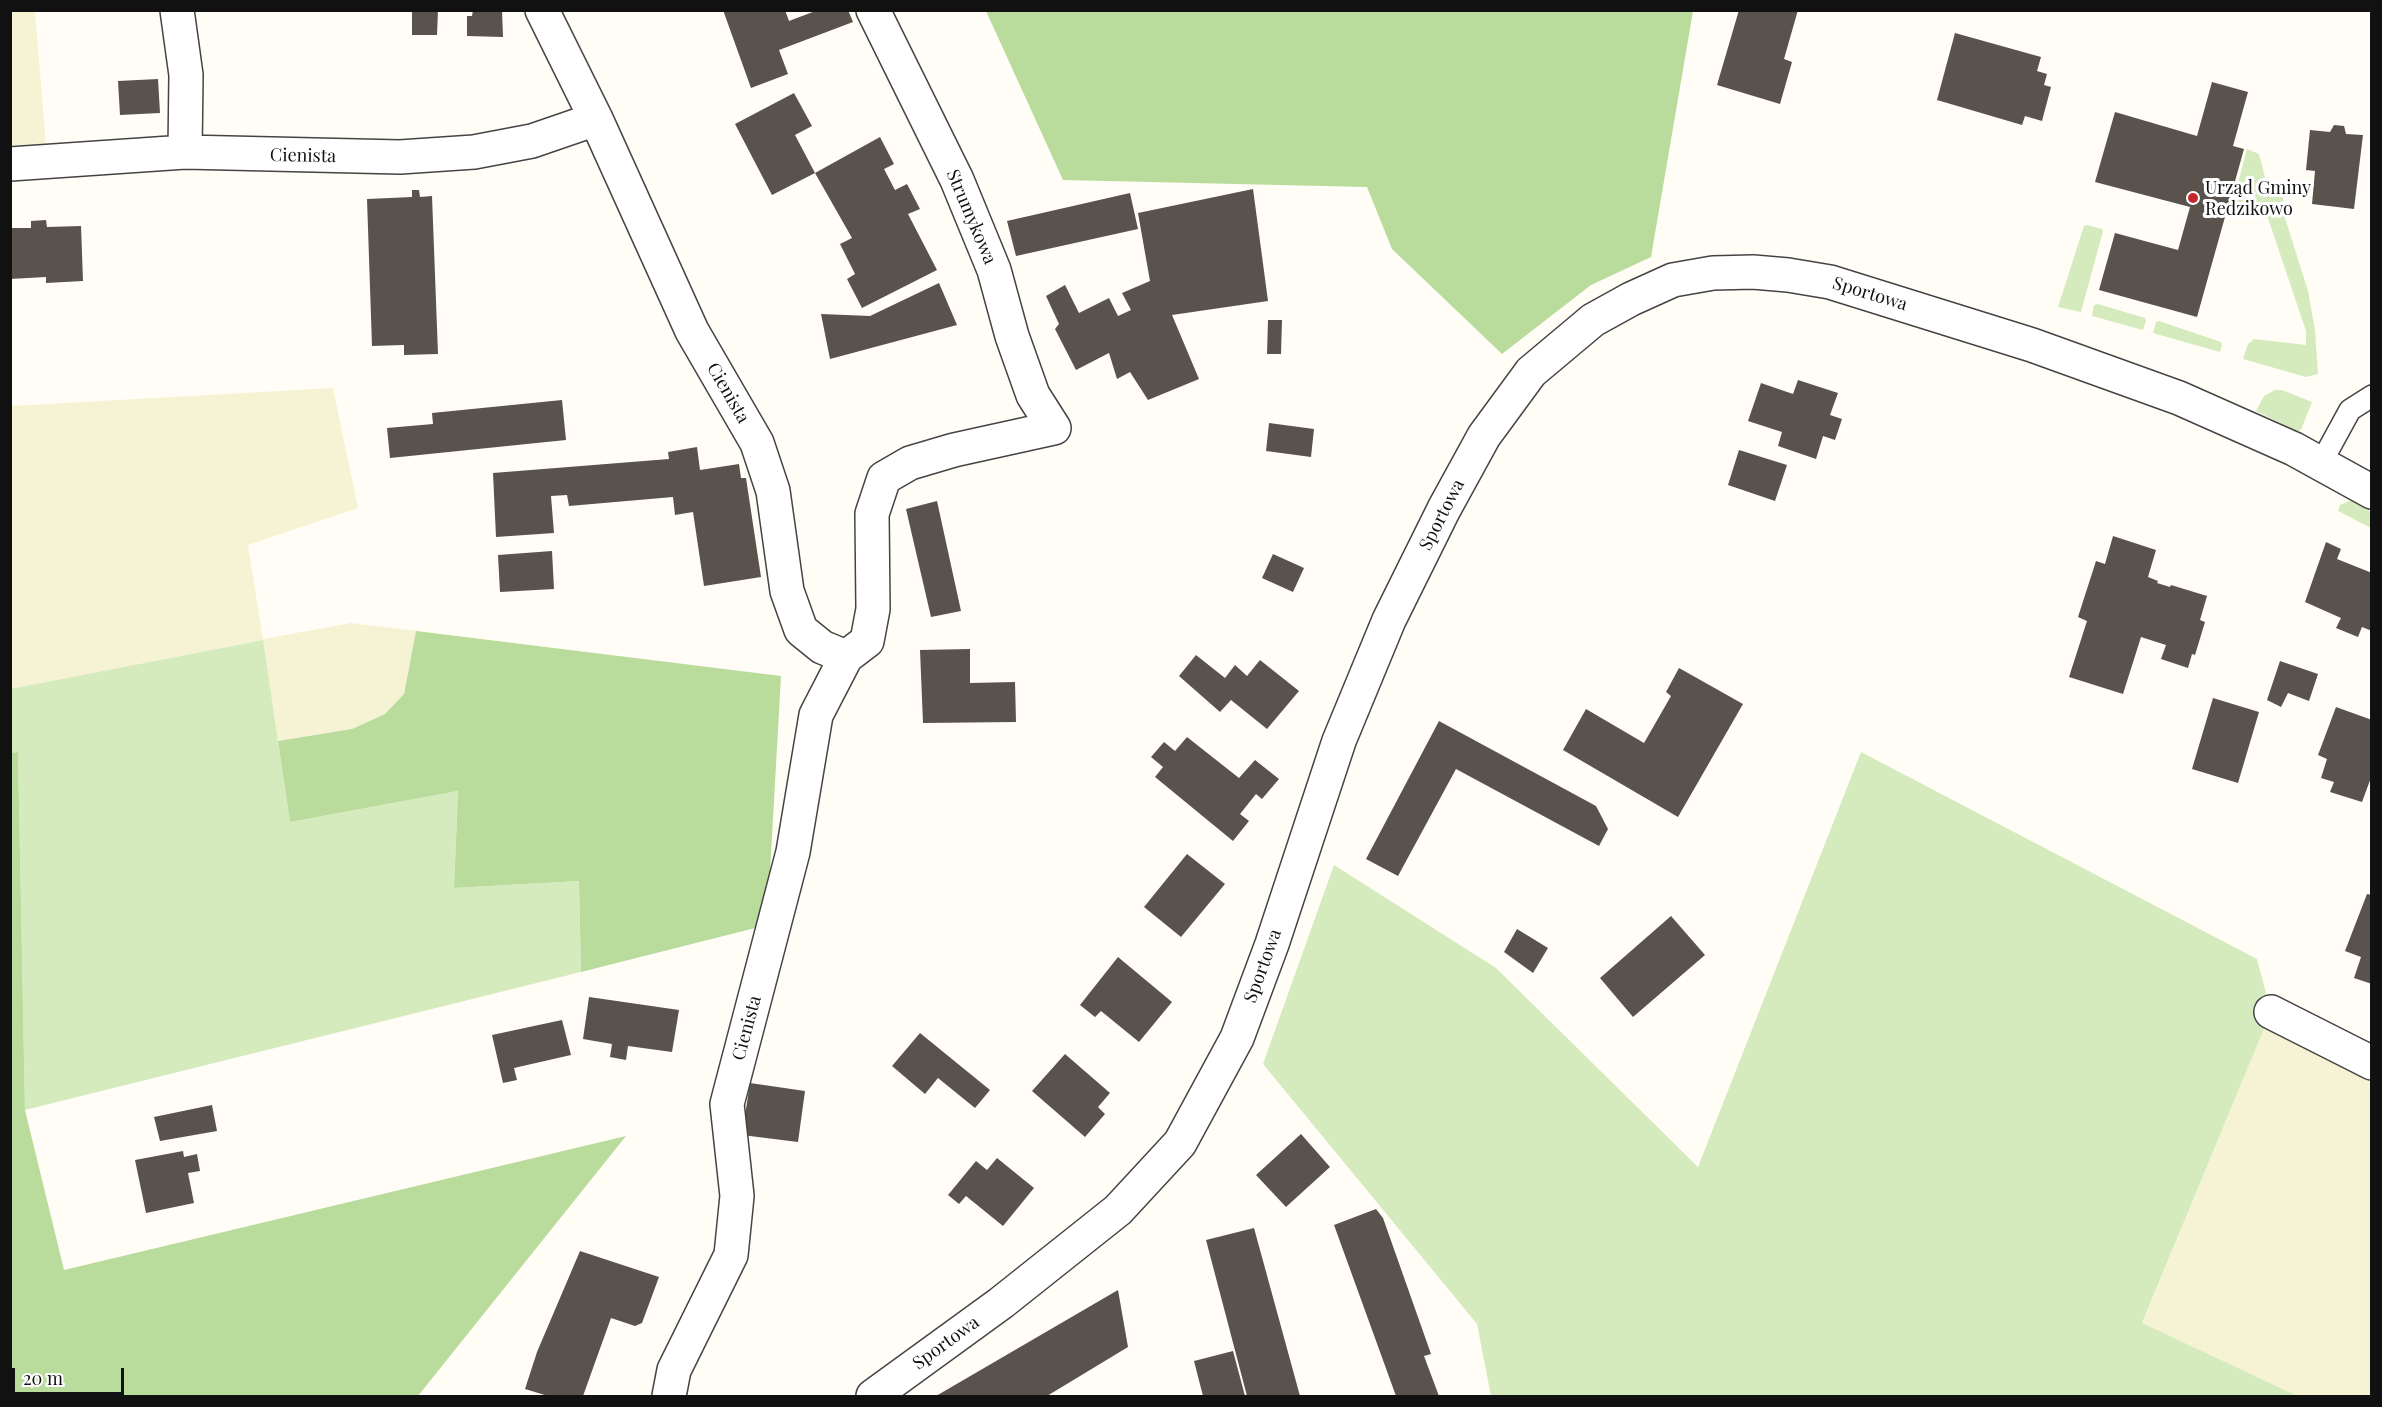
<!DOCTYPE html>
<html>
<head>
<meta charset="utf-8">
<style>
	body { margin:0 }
	#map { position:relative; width:2382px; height:1407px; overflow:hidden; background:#fffdf5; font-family:"Playfair Display",serif }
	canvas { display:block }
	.frame { position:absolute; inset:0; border:12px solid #111; pointer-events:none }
	.scale { position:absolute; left:12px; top:1368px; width:112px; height:27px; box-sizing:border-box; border:3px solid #111; border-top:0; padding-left:8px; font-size:18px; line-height:21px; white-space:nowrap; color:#111; -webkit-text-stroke:4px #fff; paint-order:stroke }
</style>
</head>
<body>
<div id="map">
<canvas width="2382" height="1407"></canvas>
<div class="frame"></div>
<div class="scale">20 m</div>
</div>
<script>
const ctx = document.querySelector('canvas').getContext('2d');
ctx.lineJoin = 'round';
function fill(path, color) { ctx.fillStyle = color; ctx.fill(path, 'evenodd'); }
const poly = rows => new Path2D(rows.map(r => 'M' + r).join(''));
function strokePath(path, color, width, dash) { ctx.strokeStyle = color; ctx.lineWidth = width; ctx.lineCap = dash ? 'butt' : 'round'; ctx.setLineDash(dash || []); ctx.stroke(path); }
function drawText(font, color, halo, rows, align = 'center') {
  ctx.font = font + ' "Playfair Display",serif'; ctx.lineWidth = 6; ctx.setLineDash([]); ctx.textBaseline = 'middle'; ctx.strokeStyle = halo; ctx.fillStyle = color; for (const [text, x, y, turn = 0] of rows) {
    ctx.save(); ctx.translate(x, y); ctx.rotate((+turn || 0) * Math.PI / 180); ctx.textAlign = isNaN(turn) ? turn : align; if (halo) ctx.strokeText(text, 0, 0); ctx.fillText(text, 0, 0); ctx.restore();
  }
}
fill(poly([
	[11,11,35,11,46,145,11,147],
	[333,388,358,508,248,545,263,639,351,623,416,631,404,694,385,714,352,729,278,741,262,640,11,689,11,406],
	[2271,1012,2371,1060,2371,1396,2292,1396,2292,1394,2142,1324]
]), '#f6f3d4');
fill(poly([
	[2247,149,2259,154,2267,185,2274,183,2275,190,2282,190,2285,218,2308,291,2315,330,2318,374,2306,377,2243,359,2248,344,2254,339,2306,345,2306,331,2268,218,2257,208,2233,202],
	[2087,225,2102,229,2103,231,2081,312,2058,307,2084,226],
	[2098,304,2145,318,2146,321,2143,330,2092,316,2094,305],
	[2159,321,2221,342,2222,345,2220,352,2153,333,2156,322],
	[2275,390,2282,390,2312,402,2301,430,2297,431,2256,411,2264,396],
	[2352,500,2371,512,2371,528,2338,511,2340,505],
	[263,640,290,822,458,791,454,888,579,881,581,972,25,1110,18,752,11,753,10,689],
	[1861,752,2257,959,2271,1012,2142,1323,2293,1394,2292,1396,1491,1396,1477,1324,1263,1064,1334,865,1496,968,1698,1167]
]), '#d5ebbd');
fill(poly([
	[986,11,1693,11,1651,257,1591,285,1502,354,1392,249,1367,187,1063,180],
	[416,631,781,676,767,925,581,972,579,881,454,888,458,791,290,822,278,741,352,729,385,714,404,694],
	[18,752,25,1110,64,1270,626,1136,418,1396,11,1396,10,753]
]), '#b9dc9c');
fill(poly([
	[412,10,438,10,437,35,412,35],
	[473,10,502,10,503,37,467,36,467,16,472,16],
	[723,10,785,10,789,21,818,10,848,10,853,22,779,50,788,74,751,88],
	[1739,10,1798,10,1784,59,1792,62,1780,104,1717,85],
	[1955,33,2041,57,2037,71,2047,74,2044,85,2051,87,2042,121,2025,116,2022,125,1937,100],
	[158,79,160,113,120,115,118,81],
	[2212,82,2248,92,2233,146,2244,149,2197,317,2099,290,2115,233,2178,250,2190,207,2095,182,2115,112,2197,136],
	[794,93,812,126,795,135,815,173,880,137,894,164,884,169,895,190,907,184,920,209,908,214,937,270,862,308,847,279,855,274,840,244,852,238,815,173,772,195,735,124],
	[2334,125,2344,126,2346,134,2363,135,2354,209,2312,204,2315,171,2306,170,2310,130,2330,132],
	[1253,189,1268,301,1172,315,1199,379,1148,400,1130,372,1117,379,1109,353,1076,370,1055,329,1059,324,1046,296,1065,285,1079,313,1109,298,1118,316,1131,310,1122,293,1150,281,1138,213],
	[412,190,419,190,420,197,432,196,438,354,404,355,404,345,372,346,367,199,412,197],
	[1130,193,1138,229,1016,256,1007,221],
	[46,220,47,227,81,226,83,281,46,283,46,277,10,279,10,228,31,228,31,221],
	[939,283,957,325,830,359,821,314,870,316],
	[1268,320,1282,320,1281,354,1267,354],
	[1798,380,1838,393,1830,415,1842,419,1835,440,1823,436,1816,459,1778,446,1782,432,1748,421,1761,383,1793,394],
	[562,400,566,440,390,458,387,428,433,424,432,413],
	[1269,423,1314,429,1311,457,1266,451],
	[697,447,700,470,739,464,741,478,746,478,761,577,704,586,693,512,675,515,673,497,569,506,567,495,551,496,554,533,496,537,493,473,669,459,668,452],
	[1739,450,1787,465,1775,501,1728,485],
	[937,501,961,611,931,617,906,509],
	[2113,536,2156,550,2148,577,2158,581,2157,583,2170,587,2171,585,2207,596,2200,620,2205,622,2195,655,2192,654,2188,668,2161,659,2166,645,2141,637,2123,694,2069,677,2087,621,2078,617,2096,561,2105,564],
	[2326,542,2341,549,2337,559,2372,573,2372,631,2362,627,2358,637,2336,628,2341,618,2305,602],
	[552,551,554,589,500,592,498,555],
	[1273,554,1304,568,1293,592,1262,578],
	[970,649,970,683,1015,682,1016,722,923,723,920,650],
	[1196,655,1225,678,1235,665,1247,676,1260,660,1299,691,1267,729,1231,700,1220,712,1179,676],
	[2280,661,2318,674,2309,701,2288,693,2281,707,2267,700],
	[1679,668,1743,704,1678,817,1563,750,1586,709,1644,743,1671,696,1666,692],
	[2213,698,2259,712,2238,783,2192,769],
	[2336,707,2372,720,2372,775,2362,802,2330,792,2334,782,2321,778,2327,759,2318,755],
	[1439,721,1596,806,1608,829,1599,846,1456,769,1398,876,1366,859],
	[1187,737,1239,778,1255,760,1279,779,1262,799,1256,794,1240,814,1249,821,1233,841,1155,777,1163,767,1151,757,1164,742,1175,751],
	[1187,854,1225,884,1181,937,1144,907],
	[2367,894,2372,895,2372,984,2354,978,2361,957,2345,951],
	[1671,916,1705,955,1633,1017,1600,978],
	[1517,929,1548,948,1533,973,1504,952],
	[1118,957,1172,1002,1139,1042,1101,1011,1095,1017,1080,1005],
	[589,997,679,1010,672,1052,628,1046,626,1060,610,1057,612,1044,583,1039],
	[562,1020,571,1055,514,1068,517,1080,503,1083,492,1035],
	[920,1033,990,1090,975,1108,938,1078,925,1094,892,1066],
	[1065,1054,1110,1093,1098,1107,1105,1114,1085,1137,1032,1091],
	[750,1083,805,1091,798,1142,742,1135],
	[212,1105,217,1131,160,1141,154,1117],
	[1301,1134,1330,1167,1286,1207,1256,1175],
	[183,1151,184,1157,197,1154,200,1171,188,1173,194,1203,146,1213,135,1160],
	[997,1158,1034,1188,1003,1226,966,1196,959,1204,948,1195,976,1161,987,1170],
	[1376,1209,1383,1218,1431,1354,1424,1356,1439,1396,1396,1396,1334,1225],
	[1254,1228,1300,1396,1247,1396,1206,1240],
	[580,1251,659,1277,642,1323,635,1326,611,1318,583,1396,548,1396,525,1389,537,1352],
	[1118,1290,1128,1347,1047,1396,936,1396],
	[1233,1351,1245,1396,1203,1396,1194,1361]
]), '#5a524d');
const lane = poly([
	[2321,463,2350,410,2372,396]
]);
const street = poly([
	[177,10,186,75,185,152],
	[542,10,596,119,692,331,757,443,773,491,787,591,801,630,822,647,846,657,867,641,873,609,872,514,884,478,910,463,954,450,1054,428,1033,395,1012,336,994,270,957,180,873,10],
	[10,164,185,152,400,157,474,152,532,141,596,119],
	[2271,1012,2372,1063],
	[669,1396,674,1370,731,1255,737,1196,727,1104,793,852,816,715,846,657],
	[873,1396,1001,1303,1118,1210,1180,1143,1237,1038,1272,944,1339,741,1389,620,1444,509,1484,436,1531,372,1593,320,1631,299,1673,280,1713,273,1753,272,1788,275,1830,282,2032,345,2179,398,2294,449,2372,492]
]);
strokePath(lane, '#444', 24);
strokePath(street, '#444', 36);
strokePath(lane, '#fff', 21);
strokePath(street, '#fff', 33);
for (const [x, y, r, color] of [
	[2193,198,6,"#c4262e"]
]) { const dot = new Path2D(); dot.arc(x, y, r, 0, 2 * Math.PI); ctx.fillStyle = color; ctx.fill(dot); strokePath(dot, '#fff', 2); }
drawText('18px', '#111', '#fff', [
	["Cienista",303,156,1],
	["Strumykowa",971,217,67],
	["Sportowa",1870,294,17],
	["Cienista",728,393,60],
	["Sportowa",1442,515,-63],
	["Sportowa",1263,966,-70],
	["Cienista",747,1028,-75],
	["Sportowa",946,1343,-36]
]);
drawText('18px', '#111', '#fff', [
	["Urząd Gminy",2205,188],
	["Redzikowo",2205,209]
], 'left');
</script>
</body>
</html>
